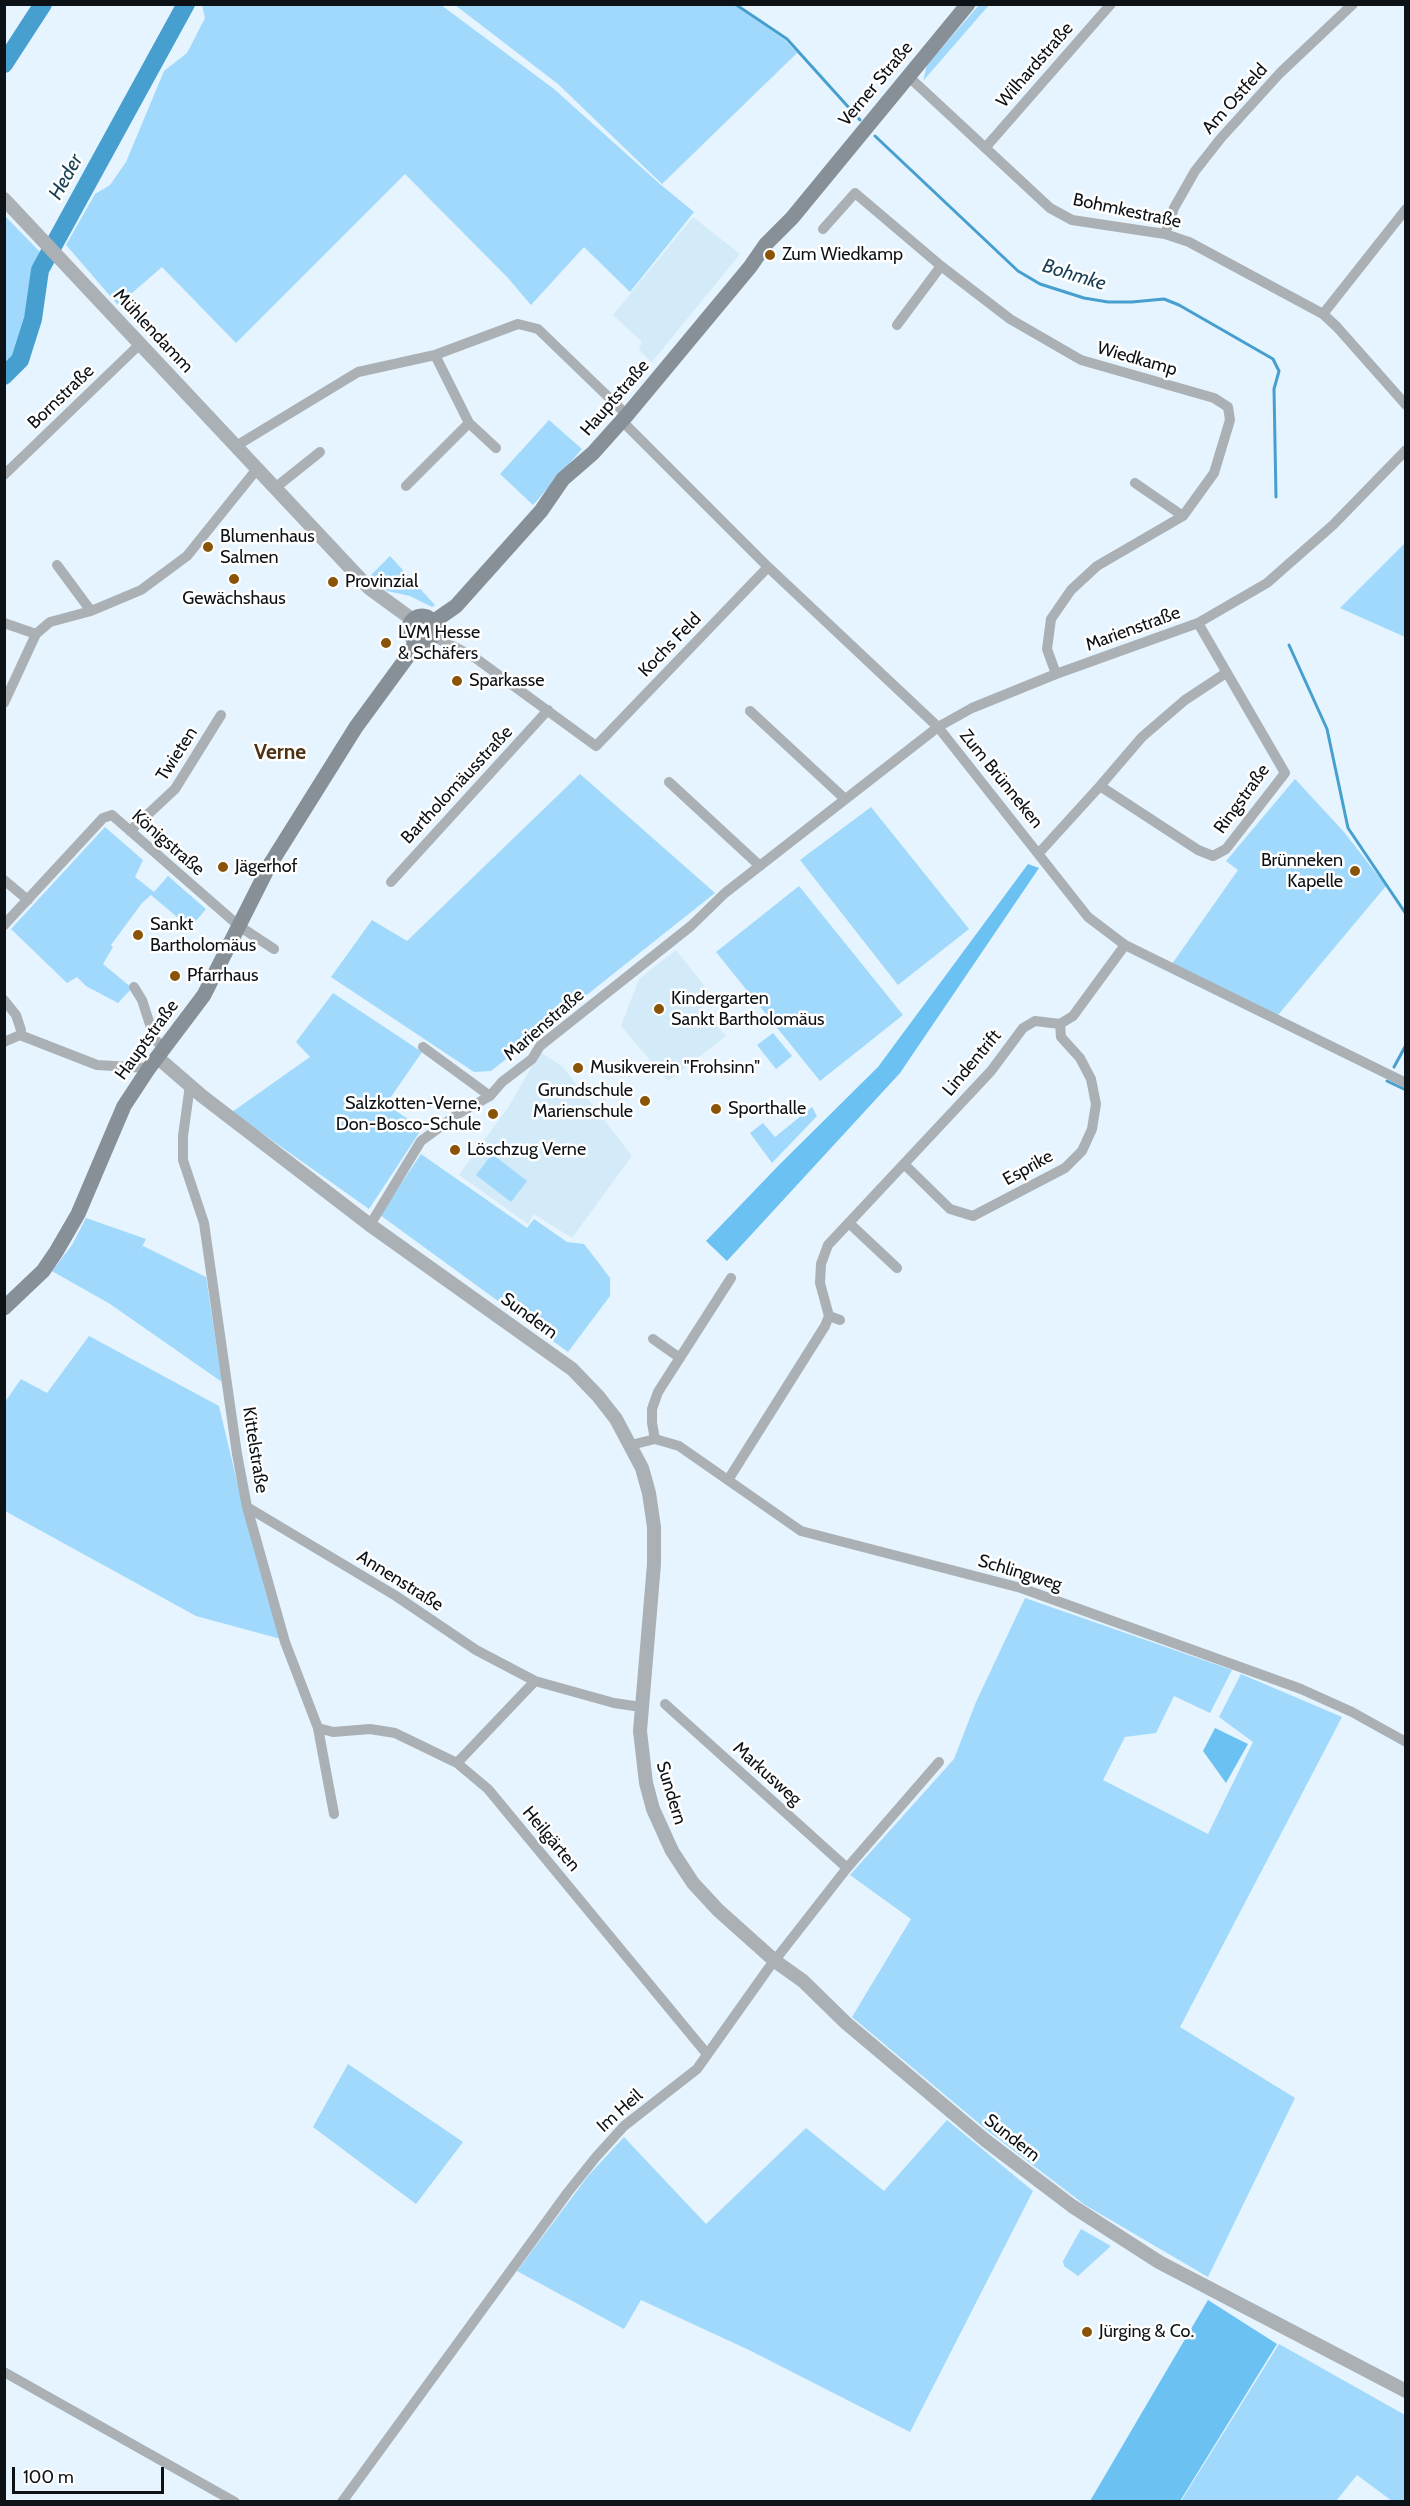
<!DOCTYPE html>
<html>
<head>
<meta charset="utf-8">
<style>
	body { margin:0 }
	#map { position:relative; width:1410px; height:2506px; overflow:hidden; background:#e5f4fe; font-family:Cabin,sans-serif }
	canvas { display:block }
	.frame { position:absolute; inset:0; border:6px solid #0d1216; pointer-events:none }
	.scale { position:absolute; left:12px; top:2467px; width:152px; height:27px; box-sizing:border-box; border:3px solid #0d1216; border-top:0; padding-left:8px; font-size:18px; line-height:21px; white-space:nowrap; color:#0d1216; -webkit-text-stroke:4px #fff; paint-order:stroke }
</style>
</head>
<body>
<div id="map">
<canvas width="1410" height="2506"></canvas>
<div class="frame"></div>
<div class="scale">100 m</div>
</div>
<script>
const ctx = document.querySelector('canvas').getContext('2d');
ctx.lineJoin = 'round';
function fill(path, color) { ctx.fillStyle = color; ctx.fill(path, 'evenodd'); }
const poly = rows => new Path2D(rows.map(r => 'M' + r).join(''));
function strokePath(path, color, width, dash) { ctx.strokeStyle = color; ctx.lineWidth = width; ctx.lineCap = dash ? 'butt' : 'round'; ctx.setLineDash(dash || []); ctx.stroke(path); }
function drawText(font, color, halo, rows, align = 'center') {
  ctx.font = font + ' Cabin,sans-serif'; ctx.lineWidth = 5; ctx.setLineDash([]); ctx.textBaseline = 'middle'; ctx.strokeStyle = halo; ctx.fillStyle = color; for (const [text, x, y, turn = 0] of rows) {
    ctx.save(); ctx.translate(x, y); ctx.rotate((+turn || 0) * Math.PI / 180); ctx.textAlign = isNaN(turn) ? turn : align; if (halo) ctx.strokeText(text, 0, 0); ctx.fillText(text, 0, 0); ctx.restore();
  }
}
fill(poly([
	[693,217,740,254,652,362,639,350,642,342,613,315],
	[676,950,713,997,702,1007,726,1036,668,1081,621,1026,639,979],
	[540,1052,563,1067,632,1156,572,1238,534,1214,528,1224,459,1175,509,1106]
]), '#d3eaf8');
fill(poly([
	[202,5,441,5,554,89,661,185,694,212,630,292,584,247,531,305,508,278,405,174,236,343,162,267,118,305,66,245,95,194,110,185,126,162,164,71,187,53,205,18],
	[455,5,734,5,785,40,797,53,662,184,558,84],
	[979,5,989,5,923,81,927,65],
	[4,215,42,254,30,288,28,317,16,355,5,367],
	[549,420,582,449,533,505,500,474],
	[1405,543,1405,637,1340,608],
	[390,556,435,605,432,607,410,596,387,591,368,578],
	[580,774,715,893,491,1071,474,1072,331,977,372,920,407,941],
	[1295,779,1344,832,1386,886,1278,1015,1172,964,1238,870,1226,861],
	[871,807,969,929,898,985,800,860],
	[105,827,143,860,135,877,154,892,168,876,206,909,190,928,151,895,142,903,111,945,113,947,103,964,132,988,118,1003,86,986,77,977,67,983,11,929],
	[799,886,903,1015,820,1081,716,952],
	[333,993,422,1052,386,1104,415,1124,419,1133,369,1209,232,1112,310,1057,296,1042],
	[773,1033,792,1056,776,1069,757,1045],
	[812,1107,817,1116,772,1163,750,1133,763,1123,775,1137],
	[421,1154,527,1228,534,1219,567,1242,584,1244,598,1262,610,1278,610,1296,568,1352,380,1215],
	[492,1154,527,1181,511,1202,476,1175],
	[86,1218,146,1239,139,1253,143,1246,206,1277,222,1382,110,1304,52,1271,72,1245],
	[89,1336,219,1406,244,1511,281,1639,196,1616,5,1511,5,1402,21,1379,47,1393],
	[1025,1598,1232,1670,1210,1713,1174,1696,1156,1733,1125,1737,1103,1780,1208,1834,1253,1742,1219,1717,1241,1674,1342,1717,1180,2027,1295,2098,1208,2277,1085,2205,988,2131,852,2017,911,1919,850,1875,954,1759,976,1702],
	[348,2064,463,2142,416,2204,313,2127],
	[947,2120,1033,2191,910,2432,749,2350,641,2300,624,2329,517,2271,588,2176,624,2137,706,2224,806,2128,884,2191],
	[1081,2229,1111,2246,1078,2276,1064,2266,1063,2261],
	[1279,2344,1405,2415,1405,2501,1392,2501,1357,2475,1336,2501,1181,2501]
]), '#a0d9fc');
fill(poly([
	[1028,864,1039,868,900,1073,727,1261,706,1241,780,1164,878,1067],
	[1215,1728,1248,1744,1226,1783,1203,1751],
	[1208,2300,1277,2344,1180,2501,1090,2501]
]), '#6ac1f2');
strokePath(poly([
	[735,4,787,39,860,120],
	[875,136,1018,271,1040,284,1084,298,1108,302,1132,302,1164,299,1179,305,1273,359,1279,371,1274,389,1276,497],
	[1289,645,1327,729,1348,828,1406,914],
	[1394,1067,1406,1045],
	[1387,1081,1406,1090]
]), '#469fce', 3);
strokePath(poly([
	[4,64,43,4],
	[4,376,20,360,33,319,40,270,186,4]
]), '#469fce', 18);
strokePath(poly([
	[908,76,1050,208,1072,220,1165,234,1189,242,1323,314,1337,327,1406,405],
	[985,148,1111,4],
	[823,229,855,193,941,266,1010,319,1081,360,1214,398,1228,407,1230,420,1214,473,1183,516,1097,566,1071,590,1051,619,1047,649,1056,674],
	[1165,234,1174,208,1195,171,1221,138,1280,73,1353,4],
	[1323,314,1406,209],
	[897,325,941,266],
	[622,421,768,567,938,727,1088,917,1125,945,1406,1083],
	[469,423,496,448],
	[236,446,358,372,435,355,518,324,538,329,627,415],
	[4,475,140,344],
	[1135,483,1183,516],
	[406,486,469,423,435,355],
	[275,488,320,452],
	[57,565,91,611],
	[4,623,36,634],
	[433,636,474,657,596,746,768,567],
	[4,703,36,634,50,622,91,611,141,590,187,556,257,469],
	[750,711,845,799],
	[669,782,760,866],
	[1100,786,1142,737,1185,700,1226,673],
	[130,831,175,789,221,715],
	[1039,853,1100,786,1198,850,1213,856,1226,849,1285,773,1198,623],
	[4,880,28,900],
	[391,882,548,710],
	[4,925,103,818,112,815,239,926,274,949],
	[134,987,142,1000,155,1040,165,1048],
	[4,1000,16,1015,21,1030,20,1035],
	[4,1042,20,1035,97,1065,149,1068],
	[423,1047,490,1096],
	[190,1085,183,1136,183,1160,204,1223,237,1454,247,1507,285,1642,318,1728,334,1814],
	[904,1164,950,1209,973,1216,1065,1168,1082,1151,1092,1129,1096,1104,1091,1079,1080,1058,1061,1037,1060,1024],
	[849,1223,897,1268],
	[370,1225,421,1141,458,1114,490,1096,502,1082,532,1059,540,1046,691,926,725,893,938,727,972,708,1056,674,1198,623,1267,583,1333,525,1406,450],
	[840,1320,829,1316,820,1283,821,1264,828,1245,991,1071,1023,1028,1035,1021,1060,1024,1073,1016,1125,945],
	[653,1339,680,1358],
	[655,1439,652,1423,652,1409,658,1392,731,1278],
	[631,1445,655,1439,679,1446,801,1531,1021,1588,1301,1689,1352,1712,1406,1742],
	[728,1480,825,1326,829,1316],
	[247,1507,396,1596,476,1650,535,1681],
	[665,1704,847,1868],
	[318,1728,333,1732,370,1729,395,1733,457,1763,488,1789,707,2054],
	[457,1763,535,1681,614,1703,641,1707],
	[4,2372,235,2502],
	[342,2502,568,2192,596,2157,624,2126,697,2069,768,1969,847,1868,939,1762]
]), '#aab0b4', 10);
strokePath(poly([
	[4,199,369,588,413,620],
	[157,1057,202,1096,370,1225,572,1369,598,1396,616,1419,642,1468,649,1493,654,1527,654,1564,640,1731,646,1783,653,1809,672,1851,693,1883,718,1910,775,1961,803,1981,846,2023,985,2140,1072,2206,1159,2262,1406,2391]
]), '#aab0b4', 14);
strokePath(poly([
	'409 629a13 13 0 1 1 26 0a13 13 0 1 1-26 0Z',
	[433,622,456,606,541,511,563,479,593,453,627,415,750,267,766,244,792,218,968,4],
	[4,1308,43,1271,56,1252,78,1214,124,1106,149,1068,204,995,269,866,356,727,408,656,416,641]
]), '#879096', 15);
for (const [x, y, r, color] of [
	[770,255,6,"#8a5306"],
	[208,547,6,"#8a5306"],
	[234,579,6,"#8a5306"],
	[333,582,6,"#8a5306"],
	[386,643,6,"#8a5306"],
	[457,681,6,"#8a5306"],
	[223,867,6,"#8a5306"],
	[1355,871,6,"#8a5306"],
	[138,935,6,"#8a5306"],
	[175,976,6,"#8a5306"],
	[659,1009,6,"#8a5306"],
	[578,1068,6,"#8a5306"],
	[645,1101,6,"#8a5306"],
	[716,1109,6,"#8a5306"],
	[493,1114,6,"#8a5306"],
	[455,1150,6,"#8a5306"],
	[1087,2332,6,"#8a5306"]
]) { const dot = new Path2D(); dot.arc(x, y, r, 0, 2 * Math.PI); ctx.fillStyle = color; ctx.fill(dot); strokePath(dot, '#fff', 2); }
drawText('18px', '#0d1216', '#fff', [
	["Wilhardstraße",1035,65,-49],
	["Verner Straße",876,84,-50],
	["Am Ostfeld",1235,99,-48],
	["Bohmkestraße",1127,211,12],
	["Mühlendamm",153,331,47],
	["Wiedkamp",1137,359,16],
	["Bornstraße",61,397,-44],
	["Hauptstraße",615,398,-49],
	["Marienstraße",1133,629,-20],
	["Kochs Feld",670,645,-46],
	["Twieten",177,754,-57],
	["Zum Brünneken",1001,779,51],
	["Bartholomäusstraße",457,785,-47],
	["Ringstraße",1242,799,-54],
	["Königstraße",168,843,41],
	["Marienstraße",544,1025,-41],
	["Hauptstraße",147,1040,-54],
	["Lindentrift",972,1063,-50],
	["Esprike",1028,1168,-29],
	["Sundern",529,1316,36],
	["Kittelstraße",255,1450,81],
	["Schlingweg",1020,1573,17],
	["Annenstraße",400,1581,32],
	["Markusweg",767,1774,42],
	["Sundern",671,1793,73],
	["Heilgärten",551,1839,50],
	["Im Heil",620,2111,-42],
	["Sundern",1012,2138,38]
]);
drawText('18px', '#0d1216', '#fff', [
	["Zum Wiedkamp",782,255],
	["Blumenhaus",220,537],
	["Salmen",220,558],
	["Provinzial",345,582],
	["Gewächshaus",234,599,"center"],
	["LVM Hesse",398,633],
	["& Schäfers",398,654],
	["Sparkasse",469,681],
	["Brünneken",1343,861,"right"],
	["Kapelle",1343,882,"right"],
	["Jägerhof",235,867],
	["Sankt",150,925],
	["Bartholomäus",150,946],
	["Pfarrhaus",187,976],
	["Kindergarten",671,999],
	["Sankt Bartholomäus",671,1020],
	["Musikverein \"Frohsinn\"",590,1068],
	["Grundschule",633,1091,"right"],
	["Marienschule",633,1112,"right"],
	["Salzkotten-Verne,",481,1104,"right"],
	["Don-Bosco-Schule",481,1125,"right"],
	["Sporthalle",728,1109],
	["Löschzug Verne",467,1150],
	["Jürging & Co.",1099,2332]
], 'left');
drawText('italic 20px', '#193f54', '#fff', [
	["Heder",66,177,-61],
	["Bohmke",1074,275,17]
]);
drawText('bold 21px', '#4e3213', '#fff', [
	["Verne",280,753]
]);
</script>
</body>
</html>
